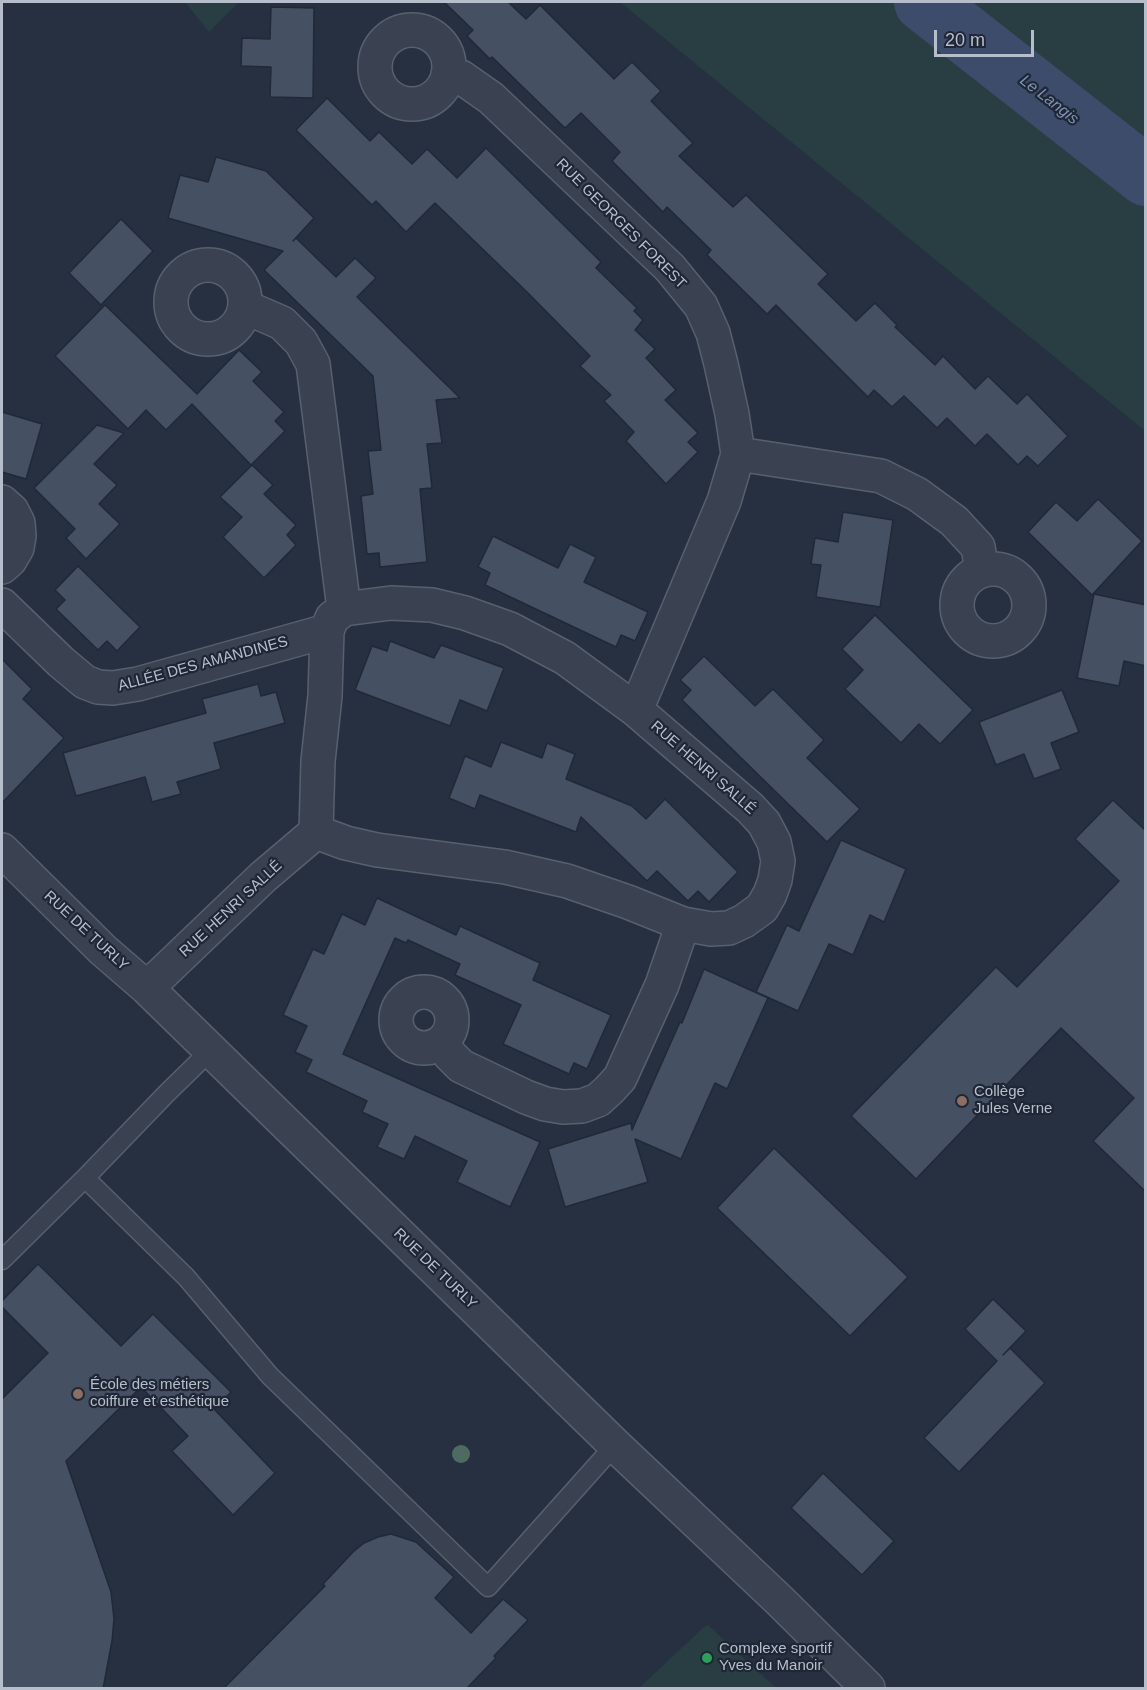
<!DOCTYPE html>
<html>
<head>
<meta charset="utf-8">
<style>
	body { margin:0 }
	#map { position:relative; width:1147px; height:1690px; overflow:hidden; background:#263041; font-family:Arial,sans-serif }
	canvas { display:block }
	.frame { position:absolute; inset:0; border:3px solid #b7becb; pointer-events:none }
	.scale { position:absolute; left:934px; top:30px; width:100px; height:27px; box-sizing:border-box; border:3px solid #b7becb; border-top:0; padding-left:8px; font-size:18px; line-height:21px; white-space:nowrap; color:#b7becb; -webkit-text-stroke:4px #1f2736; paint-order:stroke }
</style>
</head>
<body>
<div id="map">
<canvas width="1147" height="1690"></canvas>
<div class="frame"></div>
<div class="scale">20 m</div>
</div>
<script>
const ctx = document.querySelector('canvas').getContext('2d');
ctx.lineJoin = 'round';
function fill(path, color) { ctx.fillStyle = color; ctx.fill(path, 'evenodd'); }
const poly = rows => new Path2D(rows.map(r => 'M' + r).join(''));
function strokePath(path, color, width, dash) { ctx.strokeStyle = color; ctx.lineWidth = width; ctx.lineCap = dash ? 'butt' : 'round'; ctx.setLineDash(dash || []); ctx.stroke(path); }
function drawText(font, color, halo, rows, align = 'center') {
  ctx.font = font + ' Arial,sans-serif'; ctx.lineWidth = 4.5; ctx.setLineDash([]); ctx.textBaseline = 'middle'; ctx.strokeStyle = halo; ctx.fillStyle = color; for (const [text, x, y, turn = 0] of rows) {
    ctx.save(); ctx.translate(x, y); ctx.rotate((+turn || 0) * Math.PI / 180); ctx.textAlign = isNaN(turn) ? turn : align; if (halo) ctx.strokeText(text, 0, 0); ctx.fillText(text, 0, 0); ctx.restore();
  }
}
fill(poly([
	[185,2,239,2,209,32],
	[620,2,1145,2,1145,431],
	[708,1625,776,1688,639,1688,704,1627]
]), '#283e42');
strokePath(poly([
	[924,2,1146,176]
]), '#3c4c6a', 60);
const building = poly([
	[444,2,508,2,526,19,540,5,614,79,632,62,661,91,651,101,693,143,679,156,733,207,746,195,828,274,818,284,856,321,875,303,897,325,895,327,935,365,943,356,975,389,988,376,1017,404,1027,394,1068,436,1038,466,1027,456,1018,465,987,434,975,446,947,418,937,428,904,396,892,407,874,390,868,397,776,305,767,314,707,255,711,250,667,207,663,212,612,161,620,152,581,113,565,128,492,57,490,59,467,36,473,30,444,2],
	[271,7,314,8,313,98,270,97,271,67,241,66,242,38,270,39,271,7],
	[327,98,370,141,379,132,412,164,427,149,457,178,486,148,601,262,596,268,637,308,634,311,643,320,635,330,655,349,646,358,676,390,665,400,698,433,688,442,698,452,666,484,626,441,634,432,604,401,611,395,580,366,590,356,528,293,435,203,406,232,376,201,372,205,296,130,327,98],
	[216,157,266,171,314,218,293,241,296,238,336,277,355,258,376,278,357,297,460,398,436,400,442,443,427,444,432,488,420,489,427,562,380,567,379,553,367,554,361,496,373,494,368,451,381,450,373,376,264,270,283,251,168,218,180,175,208,182,216,157],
	[121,219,153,251,101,305,69,273,121,219],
	[105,305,197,394,239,350,262,372,253,381,284,412,275,421,285,431,251,465,192,404,166,430,146,410,128,429,55,356,105,305],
	[2,412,42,424,26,479,2,472,2,412],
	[97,425,124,433,94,464,117,485,99,504,120,524,86,559,66,538,75,529,34,488,97,425],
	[252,465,273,485,264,494,296,525,287,535,296,545,264,578,223,537,242,517,220,497,252,465],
	[1098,499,1142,541,1092,595,1028,532,1056,502,1077,521,1098,499],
	[843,512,893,520,880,607,816,597,821,565,811,564,815,538,838,542,843,512],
	[493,536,558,568,570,544,596,557,584,582,648,612,635,641,621,635,616,647,485,585,490,573,478,567,493,536],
	[78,566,140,627,117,651,107,641,98,650,56,609,65,600,55,590,78,566],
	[1094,594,1146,605,1146,666,1124,661,1119,686,1077,678,1094,594],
	[875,615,973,710,940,744,919,724,901,743,845,689,863,670,842,649,875,615],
	[390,641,434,658,441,645,504,668,487,711,460,700,450,726,355,690,372,646,387,651,390,641],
	[704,656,755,706,773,689,824,740,807,758,860,809,827,842,682,700,691,690,680,680,704,656],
	[2,659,32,689,23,699,64,738,2,803,2,659],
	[258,684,261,696,276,692,285,723,214,743,221,769,177,782,181,794,152,802,145,777,76,796,63,753,206,713,202,699,258,684],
	[1062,690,1079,732,1051,743,1061,769,1034,779,1024,754,996,765,979,722,1062,690],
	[501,742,542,758,547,743,575,754,566,779,632,806,646,819,665,799,738,872,709,902,698,891,688,901,657,871,647,881,581,817,576,832,480,795,475,809,449,798,465,756,491,767,501,742],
	[1113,800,1146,831,1146,1192,1093,1141,1134,1098,1061,1028,916,1179,851,1116,996,967,1017,987,1119,881,1075,839,1113,800],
	[841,840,906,869,884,922,870,915,853,955,829,944,798,1011,756,992,787,925,799,931,841,840],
	[377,898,456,935,460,926,540,963,533,980,611,1015,587,1069,574,1063,569,1074,503,1044,521,1005,455,975,460,964,408,940,406,943,395,938,343,1054,540,1142,510,1207,457,1182,467,1161,415,1136,404,1159,377,1147,388,1124,362,1112,367,1101,306,1072,312,1060,295,1052,307,1026,283,1015,313,949,324,954,342,914,365,925,377,898],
	[704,969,768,998,727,1089,715,1083,681,1159,635,1139,648,1182,565,1207,548,1149,631,1123,632,1130,680,1022,682,1023,704,969],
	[774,1148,908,1277,850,1336,717,1208,774,1148],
	[38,1264,121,1346,153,1314,231,1392,214,1409,275,1473,233,1515,172,1451,188,1436,141,1387,66,1461,111,1592,114,1619,112,1641,103,1689,2,1689,2,1399,48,1353,2,1307,2,1301,38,1264],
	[993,1299,1026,1331,1003,1355,1010,1348,1045,1383,959,1472,924,1438,997,1361,965,1329,993,1299],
	[823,1473,894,1541,862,1575,791,1508,823,1473],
	[391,1534,416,1542,454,1577,435,1598,471,1633,503,1599,528,1620,494,1656,496,1658,466,1689,223,1689,325,1586,323,1584,353,1552,364,1543,378,1537,391,1534]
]);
fill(building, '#455063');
strokePath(building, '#212938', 1.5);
const service = poly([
	[211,1050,167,1093,85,1178,186,1277,270,1376,488,1587,615,1445],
	[2,1260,85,1178]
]);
const minor = poly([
	'375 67a37 37 0 1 1 74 0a37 37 0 1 1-74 0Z',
	[448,74,461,77,491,98,670,268,701,306,713,333,721,364,732,414,738,454,881,476,917,494,954,521,978,547,982,571],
	'171 302a37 37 0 1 1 74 0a37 37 0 1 1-74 0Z',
	[245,307,282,323,301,342,313,364,344,609],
	[2,502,12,511,18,523,19,536,17,548,10,560,2,567],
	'957 605a36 36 0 1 1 72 0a36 36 0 1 1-72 0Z',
	[2,605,61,662,85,682,98,687,113,688,138,684,327,631],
	[636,710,724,501,738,454],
	[2,850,103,950,147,988,615,1445,779,1600,868,1688],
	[147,988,263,877,316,832,318,761,325,696,327,631,332,618,344,609,391,603,432,605,465,613,510,629,565,658,636,710,750,808,764,823,774,842,778,861,775,880,770,894,762,908,744,921,729,928,711,929,683,924,628,902,567,881,505,867,377,850,346,843,316,832],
	'396 1020a28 28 0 1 1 56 0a28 28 0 1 1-56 0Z',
	[442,1042,450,1055,461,1066,526,1097,545,1104,563,1107,582,1106,598,1100,609,1090,620,1078,662,985,683,924]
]);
strokePath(service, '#58606e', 21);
strokePath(minor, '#58606e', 36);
strokePath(service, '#3a4251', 18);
strokePath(minor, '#3a4251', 33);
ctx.fillStyle = '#4e6b61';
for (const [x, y] of [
	[461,1454]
]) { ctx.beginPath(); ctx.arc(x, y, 9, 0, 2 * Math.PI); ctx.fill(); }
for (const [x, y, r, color] of [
	[962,1101,6,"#8d6e63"],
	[78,1394,6,"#8d6e63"],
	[707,1658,6,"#2e9e5b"]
]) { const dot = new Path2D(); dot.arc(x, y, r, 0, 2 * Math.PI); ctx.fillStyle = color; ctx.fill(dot); strokePath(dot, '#1f2736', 2); }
drawText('15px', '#b7becb', '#1f2736', [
	["RUE GEORGES FOREST",621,224,45],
	["ALLÉE DES AMANDINES",203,664,-15],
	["RUE HENRI SALLÉ",703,768,41],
	["RUE HENRI SALLÉ",231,909,-43],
	["RUE DE TURLY",86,931,43],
	["RUE DE TURLY",435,1269,44]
]);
drawText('15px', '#b7becb', '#1f2736', [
	["Collège",974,1092],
	["Jules Verne",974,1109],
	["École des métiers",90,1385],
	["coiffure et esthétique",90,1402],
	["Complexe sportif",719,1649],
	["Yves du Manoir",719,1666]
], 'left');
drawText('italic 16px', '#7f91b2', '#1f2736', [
	["Le Langis",1049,100,38]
]);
</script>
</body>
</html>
